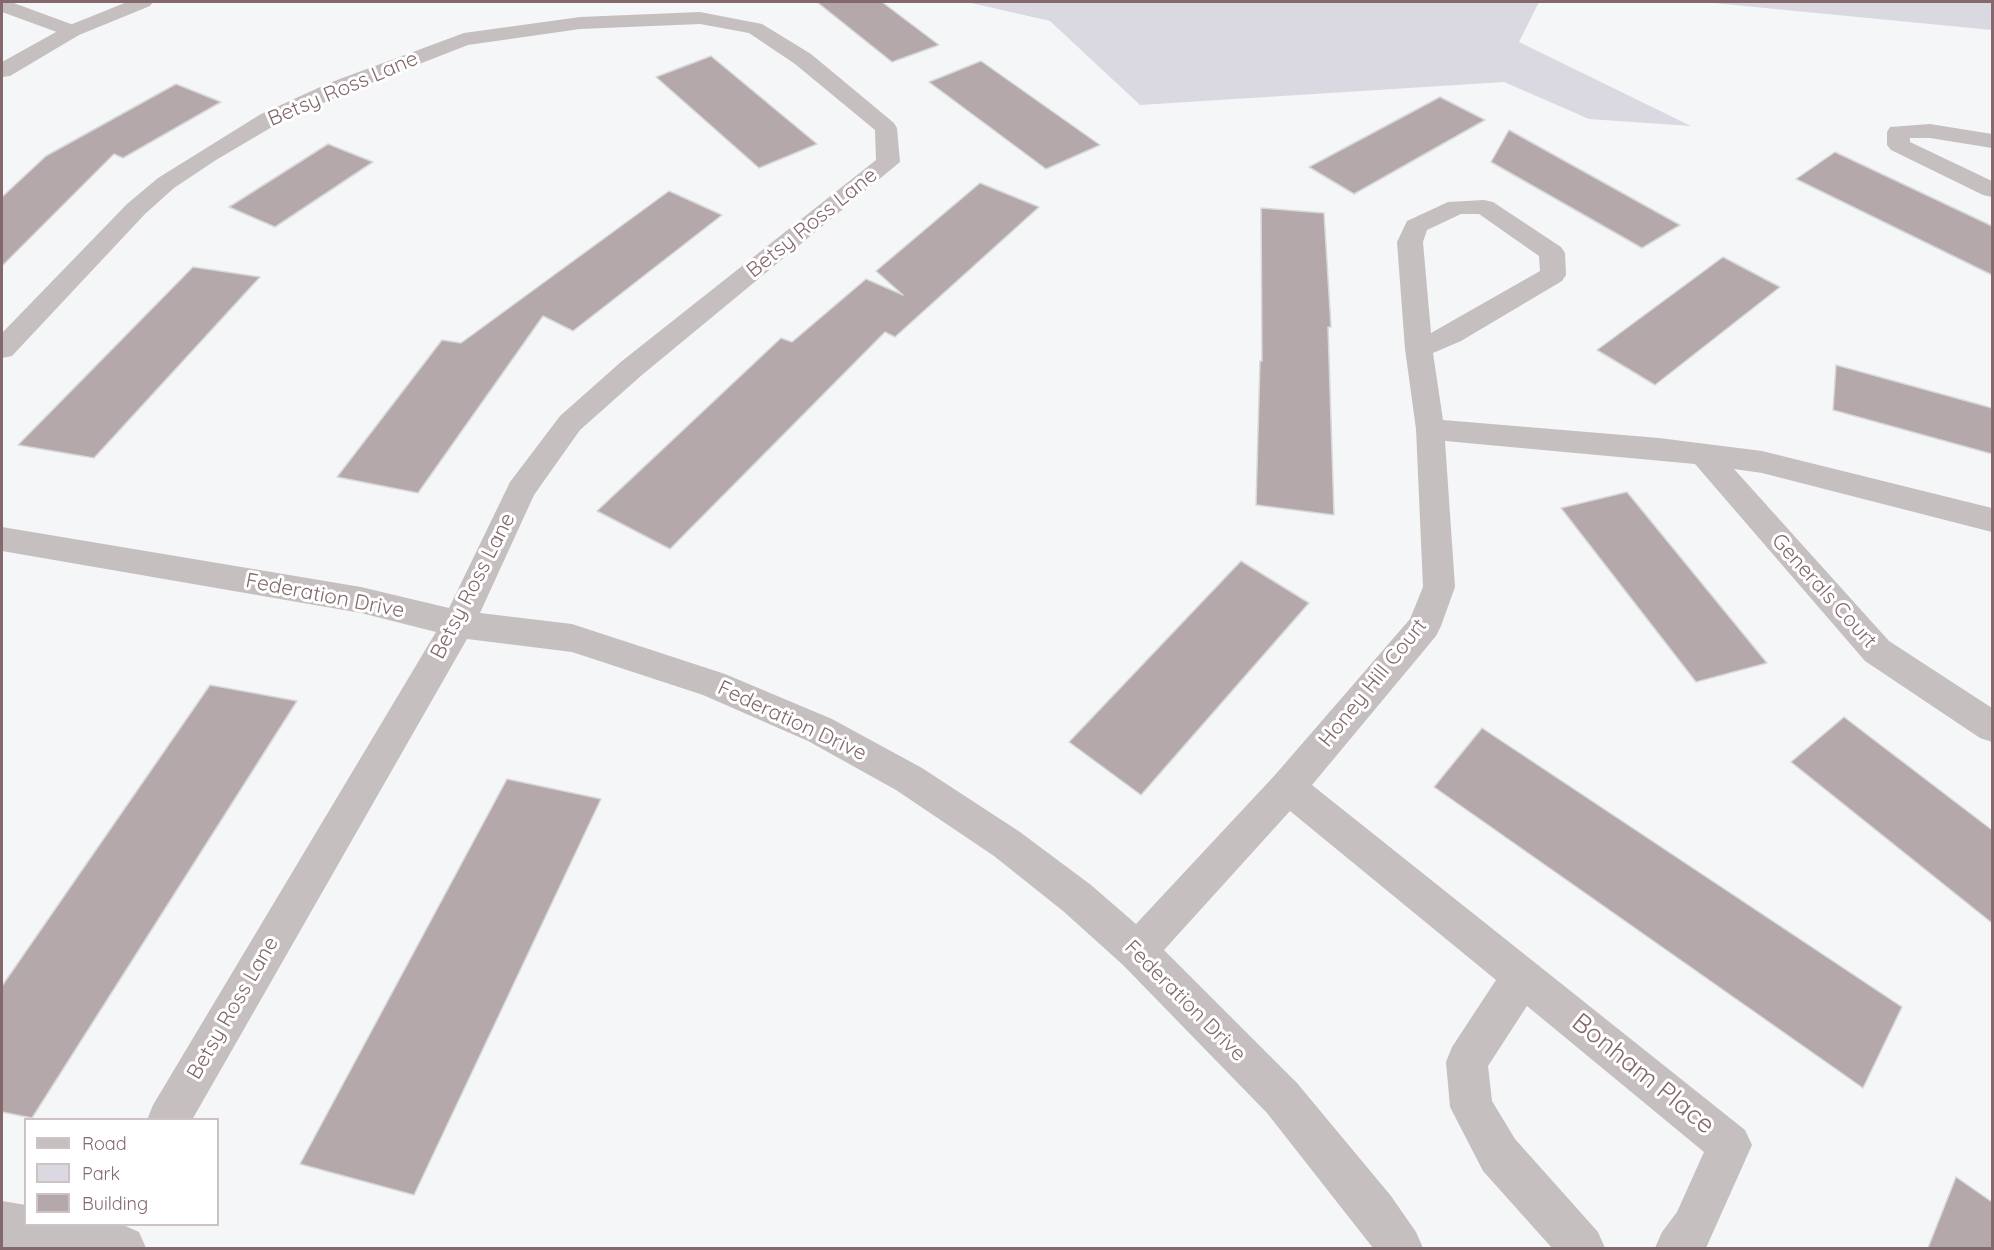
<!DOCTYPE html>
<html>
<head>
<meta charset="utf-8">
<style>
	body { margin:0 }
	#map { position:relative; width:1994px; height:1250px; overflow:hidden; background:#f5f6f7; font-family:Quicksand,sans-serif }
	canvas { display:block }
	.frame { position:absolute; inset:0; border:3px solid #83696c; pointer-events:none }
	.legend { position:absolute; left:24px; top:1118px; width:195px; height:108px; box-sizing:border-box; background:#fff; border:2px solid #cdc3c4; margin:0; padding:8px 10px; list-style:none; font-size:18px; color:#83696c }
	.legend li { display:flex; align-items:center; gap:12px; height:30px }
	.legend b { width:30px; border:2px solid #cdc3c4 }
</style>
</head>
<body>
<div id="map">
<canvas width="1994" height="1250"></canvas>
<div class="frame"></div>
<ul class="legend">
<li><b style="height:8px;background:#c6bfc0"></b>Road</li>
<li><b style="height:16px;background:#dad9e1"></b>Park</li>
<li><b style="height:16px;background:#b5a8aa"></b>Building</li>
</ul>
</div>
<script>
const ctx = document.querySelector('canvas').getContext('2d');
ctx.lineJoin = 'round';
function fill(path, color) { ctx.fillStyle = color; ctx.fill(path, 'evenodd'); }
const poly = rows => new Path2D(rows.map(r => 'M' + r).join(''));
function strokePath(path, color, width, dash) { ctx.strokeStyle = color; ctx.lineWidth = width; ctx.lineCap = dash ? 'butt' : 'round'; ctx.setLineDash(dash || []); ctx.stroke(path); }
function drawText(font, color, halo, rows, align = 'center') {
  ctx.font = font + ' Quicksand,sans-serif'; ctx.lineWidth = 6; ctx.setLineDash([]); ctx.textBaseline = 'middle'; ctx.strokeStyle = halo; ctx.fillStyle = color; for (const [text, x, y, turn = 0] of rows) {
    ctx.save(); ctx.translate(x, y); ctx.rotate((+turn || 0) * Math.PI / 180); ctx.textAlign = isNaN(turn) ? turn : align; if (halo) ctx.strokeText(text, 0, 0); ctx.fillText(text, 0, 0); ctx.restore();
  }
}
fill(poly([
	[967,2,1544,2,1539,2,1519,42,1691,126,1589,119,1504,82,1140,105,1050,21],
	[1703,2,1992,2,1992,30]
]), '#dad9e1');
const building = poly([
	[817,2,882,2,939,45,892,62,817,2],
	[711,56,817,144,759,168,656,77,711,56],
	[981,61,1100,145,1046,169,929,82,981,61],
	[176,84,221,102,123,158,114,154,2,266,2,197,46,156,176,84],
	[1440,97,1485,120,1354,194,1309,167,1440,97],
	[1509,130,1680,225,1642,248,1491,162,1509,130],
	[328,144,373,162,275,227,229,207,328,144],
	[1835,152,1992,226,1992,275,1796,179,1835,152],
	[980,183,1039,207,895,337,885,332,670,549,597,511,781,338,792,342,866,279,903,295,876,271,980,183],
	[669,191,722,215,573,331,543,316,418,493,337,477,442,340,461,343,669,191],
	[1261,208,1324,213,1331,327,1328,327,1334,515,1256,505,1260,361,1262,361,1261,208],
	[1723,257,1780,287,1655,385,1597,350,1723,257],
	[193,267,260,277,94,458,18,445,193,267],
	[1836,365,1992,408,1992,454,1833,410,1836,365],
	[1627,492,1767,663,1696,682,1561,508,1627,492],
	[1241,561,1309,603,1141,795,1069,742,1241,561],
	[210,685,297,701,32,1118,2,1112,2,986,210,685],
	[1844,717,1992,830,1992,923,1791,762,1844,717],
	[1482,728,1902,1007,1863,1088,1434,787,1482,728],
	[507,779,601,799,414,1195,300,1164,507,779],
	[1956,1177,1992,1202,1992,1248,1928,1248,1956,1177]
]);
fill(building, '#b5a8aa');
strokePath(building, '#d7d8d9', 1.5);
fill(poly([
	[2,2,11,2,79,27,82,31,79,35,72,37,65,35,2,12,2,2],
	[700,12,762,24,811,54,894,123,897,128,900,162,642,375,580,430,534,495,480,613,572,624,725,674,832,719,922,768,1020,832,1091,885,1136,924,1275,775,1410,619,1423,587,1416,429,1405,349,1397,242,1407,221,1448,202,1484,200,1493,202,1561,247,1565,253,1566,275,1562,281,1461,341,1433,353,1443,420,1659,438,1762,451,1992,508,1992,532,1762,473,1734,469,1889,641,1992,708,1992,742,1980,738,1865,661,1695,464,1445,441,1455,587,1441,626,1436,636,1312,785,1745,1130,1752,1145,1706,1248,1655,1248,1662,1232,1677,1212,1704,1152,1527,1006,1488,1066,1492,1101,1515,1139,1598,1232,1605,1248,1552,1248,1483,1171,1450,1107,1446,1062,1452,1047,1496,980,1290,811,1164,950,1297,1083,1391,1196,1416,1232,1423,1248,1373,1248,1267,1113,1123,965,1063,911,994,856,896,790,808,741,703,695,572,652,467,639,192,1120,147,1120,153,1105,436,632,361,613,2,551,2,527,361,587,449,608,510,482,560,416,622,361,876,160,875,130,795,64,749,33,700,24,580,29,468,45,345,93,277,124,216,160,174,188,145,214,12,356,2,358,2,333,127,204,158,178,261,114,329,83,464,33,580,17,700,12],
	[1461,214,1479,214,1539,256,1540,271,1431,333,1423,242,1427,230,1461,214],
	[1930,124,1992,134,1992,148,1930,138,1910,138,1910,142,1992,181,1992,197,1983,195,1891,150,1887,145,1887,132,1890,127,1930,124],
	[2,1201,26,1205,26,1224,121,1224,139,1232,146,1248,2,1247,2,1201]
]), '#c6bfc0');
fill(poly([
	[127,2,153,2,150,6,79,35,10,76,2,77,2,62,65,27,127,2]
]), '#c6bfc0');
drawText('21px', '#83696c', '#fff', [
	["Betsy Ross Lane",343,89,-23],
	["Betsy Ross Lane",812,223,-39],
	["Betsy Ross Lane",473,586,-63],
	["Generals Court",1824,591,48],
	["Federation Drive",325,596,11],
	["Honey Hill Court",1373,683,-51],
	["Federation Drive",792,721,25],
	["Federation Drive",1185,1001,45],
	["Betsy Ross Lane",233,1008,-60]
]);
drawText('26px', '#83696c', '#fff', [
	["Bonham Place",1643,1074,39]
]);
</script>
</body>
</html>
